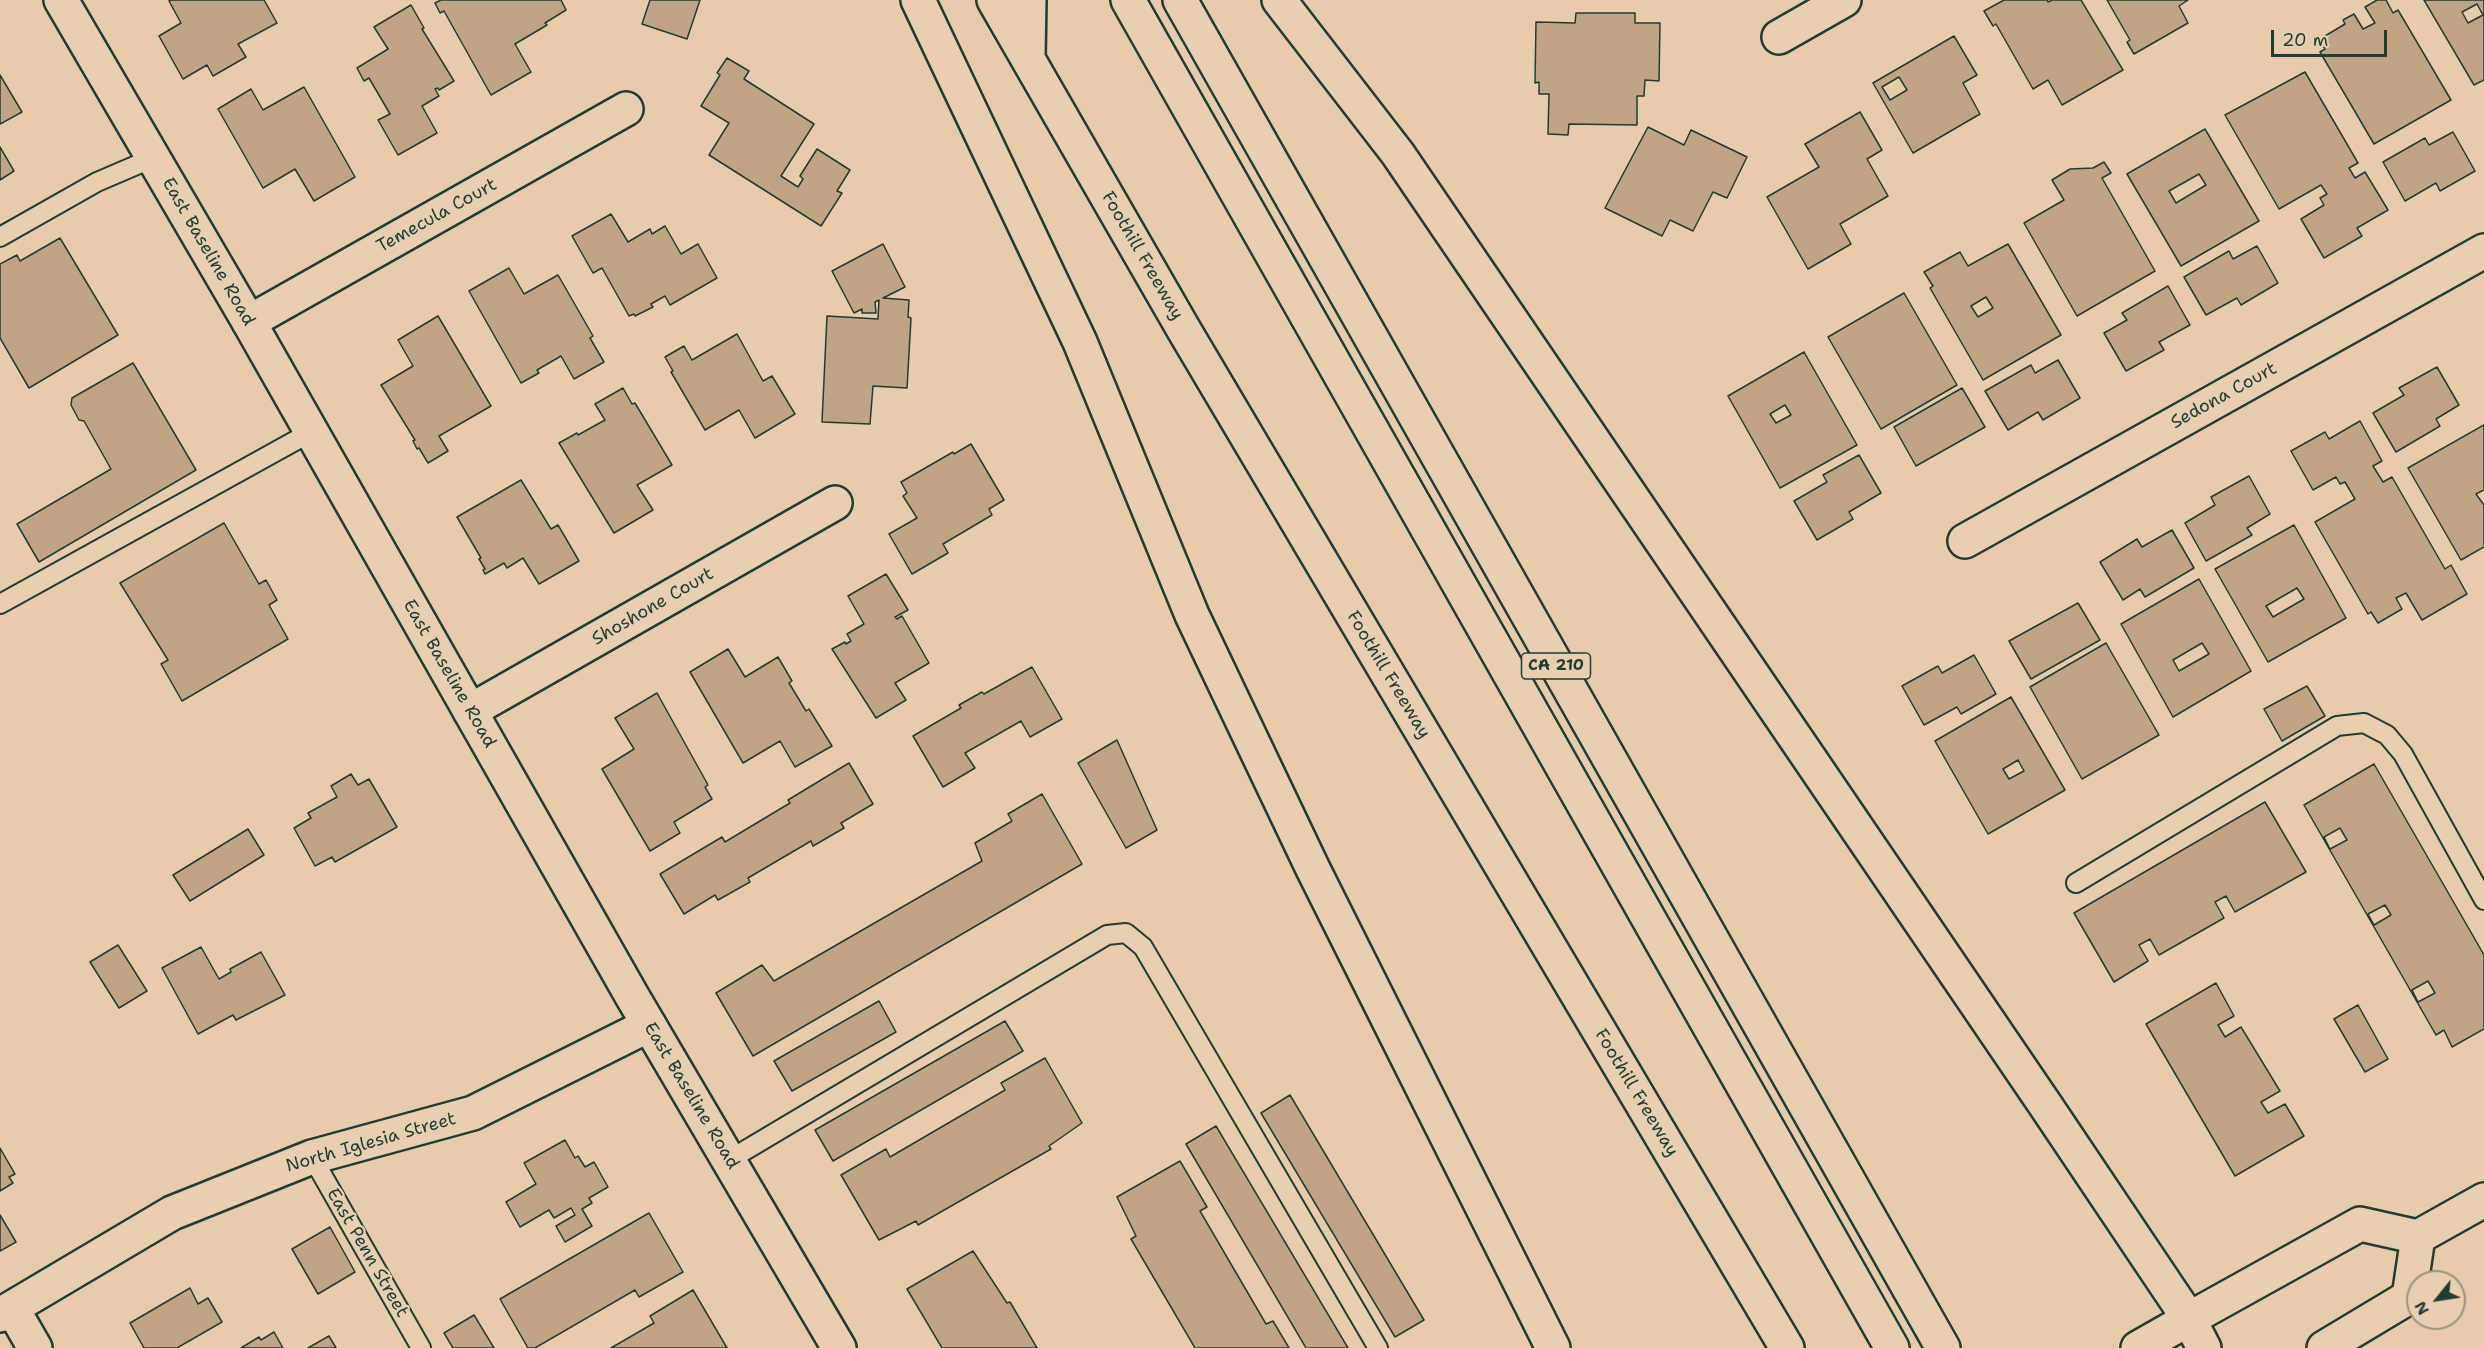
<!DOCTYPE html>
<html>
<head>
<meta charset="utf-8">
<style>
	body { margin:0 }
	#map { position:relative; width:2484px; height:1348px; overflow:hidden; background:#e8cbab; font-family:"Shantell Sans",sans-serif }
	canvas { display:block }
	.north { position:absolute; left:2406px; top:1270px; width:60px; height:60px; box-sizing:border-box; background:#e9cfb0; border:2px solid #98957e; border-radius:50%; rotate:240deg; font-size:16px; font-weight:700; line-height:24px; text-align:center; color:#1f3d34 }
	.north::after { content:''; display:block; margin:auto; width:21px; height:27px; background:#1f3d34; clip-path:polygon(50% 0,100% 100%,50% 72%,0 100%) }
	.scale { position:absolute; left:2271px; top:30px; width:116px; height:27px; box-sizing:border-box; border:3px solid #1f3d34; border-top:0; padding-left:8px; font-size:18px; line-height:21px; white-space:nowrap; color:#1f3d34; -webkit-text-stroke:4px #e9cfb0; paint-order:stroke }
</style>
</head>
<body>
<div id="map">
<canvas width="2484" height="1348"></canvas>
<div class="north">N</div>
<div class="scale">20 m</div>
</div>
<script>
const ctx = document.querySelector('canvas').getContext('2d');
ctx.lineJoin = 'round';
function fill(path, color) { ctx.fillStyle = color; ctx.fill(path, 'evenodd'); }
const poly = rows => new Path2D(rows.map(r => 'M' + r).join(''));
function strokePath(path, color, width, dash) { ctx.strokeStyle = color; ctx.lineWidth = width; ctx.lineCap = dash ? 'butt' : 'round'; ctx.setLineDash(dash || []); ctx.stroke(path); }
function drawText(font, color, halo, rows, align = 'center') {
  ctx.font = font + ' "Shantell Sans",sans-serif'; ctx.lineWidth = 4.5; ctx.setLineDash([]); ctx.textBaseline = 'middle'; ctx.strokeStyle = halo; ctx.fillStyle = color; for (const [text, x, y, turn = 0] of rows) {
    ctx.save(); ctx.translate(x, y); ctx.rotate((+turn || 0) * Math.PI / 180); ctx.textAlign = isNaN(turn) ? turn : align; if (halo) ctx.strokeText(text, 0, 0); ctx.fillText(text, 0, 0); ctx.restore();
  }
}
const building = poly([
	[171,0,264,0,277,23,238,44,246,57,213,76,207,65,183,79,159,36,181,23,169,1,171,0],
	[441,0,561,0,566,10,545,23,547,25,515,44,531,72,491,95,444,11,440,13,435,3,441,0],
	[650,0,700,0,687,39,642,24,650,0],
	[2004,0,2047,0,2048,2,2052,0,2081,0,2123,70,2062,105,2048,80,2033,89,1996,24,1993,26,1984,11,2004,0],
	[2107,0,2188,0,2179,6,2188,23,2134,54,2127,42,2130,40,2107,0],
	[2377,0,2386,0,2393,13,2398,10,2451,100,2374,144,2320,52,2325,49,2320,39,2345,24,2343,20,2354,14,2363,29,2375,23,2365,7,2377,0],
	[2424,0,2484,0,2484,80,2474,85,2424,0],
	[2477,4,2483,15,2468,23,2462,12,2477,4],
	[411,5,424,28,422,29,454,81,439,90,438,88,435,89,439,96,422,106,437,133,398,155,378,120,390,114,369,78,364,81,357,68,388,49,374,27,411,5],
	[1576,13,1635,13,1635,23,1660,23,1659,81,1645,80,1644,96,1637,96,1637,125,1569,124,1568,135,1548,134,1549,94,1539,94,1539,82,1535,83,1536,22,1575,23,1576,13],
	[1954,36,1977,75,1963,83,1980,114,1913,153,1873,83,1954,36],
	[1899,77,1907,90,1890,100,1882,87,1899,77],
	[727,58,749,71,744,79,814,124,781,176,798,187,803,179,800,176,817,149,850,170,837,191,842,193,821,226,709,155,729,123,701,106,720,75,717,73,727,58],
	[2305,72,2358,163,2349,168,2355,178,2365,172,2388,210,2357,228,2362,236,2324,258,2301,219,2324,205,2320,198,2327,194,2321,185,2279,209,2225,115,2305,72],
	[0,75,22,112,0,124,0,75],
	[304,87,355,177,314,201,295,169,263,188,218,109,251,89,263,110,304,87],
	[1860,112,1882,150,1867,159,1888,196,1840,224,1851,244,1808,269,1767,197,1819,167,1805,144,1860,112],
	[1648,127,1684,145,1691,130,1747,157,1727,198,1713,192,1693,231,1670,220,1662,236,1605,208,1648,127],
	[2205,129,2259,221,2181,266,2127,174,2205,129],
	[2199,174,2206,185,2176,203,2169,191,2199,174],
	[2453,132,2475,171,2440,191,2436,183,2405,201,2383,162,2425,138,2429,145,2453,132],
	[0,147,14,171,0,180,0,147],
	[2104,162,2111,173,2102,178,2155,271,2077,316,2024,223,2064,200,2052,180,2070,169,2093,168,2104,162],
	[611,214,628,242,650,229,652,234,665,226,681,254,698,244,717,278,670,305,665,296,651,304,653,307,635,316,634,314,629,316,602,268,593,273,572,236,611,214],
	[60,238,118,335,29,388,0,338,0,264,17,255,20,261,60,238],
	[883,244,905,287,883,298,909,300,908,317,911,318,907,388,873,386,870,424,822,422,827,316,878,319,879,300,875,302,876,313,862,313,862,309,854,313,832,271,883,244],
	[2008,244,2061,335,1983,380,1930,288,1933,286,1924,272,1960,252,1968,266,2008,244],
	[1986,297,1993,308,1978,317,1971,306,1986,297],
	[2257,246,2278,283,2241,305,2237,298,2206,315,2184,277,2229,251,2233,259,2257,246],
	[509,268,524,294,558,275,593,336,590,338,604,362,574,379,561,356,537,370,539,373,521,383,469,291,509,268],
	[2168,286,2190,325,2159,342,2164,350,2126,371,2104,333,2127,320,2122,313,2168,286],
	[1904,293,1957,385,1881,429,1828,337,1904,293],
	[438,316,491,406,439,436,448,451,428,463,419,448,417,449,413,441,415,440,381,385,413,366,398,340,438,316],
	[737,334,763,381,772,376,795,414,755,438,739,410,705,430,671,372,673,371,665,357,684,346,692,360,737,334],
	[1804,352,1857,445,1780,488,1728,396,1804,352],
	[1785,405,1791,415,1776,423,1770,414,1785,405],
	[2058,360,2080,398,2043,420,2038,412,2008,430,1985,391,2031,365,2035,373,2058,360],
	[133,363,196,470,39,562,17,524,111,469,84,421,79,420,71,405,72,398,133,363],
	[2437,367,2459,405,2436,419,2440,426,2396,452,2373,413,2404,395,2399,388,2437,367],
	[623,388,632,404,635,403,672,465,637,485,653,510,614,533,559,443,577,433,578,435,605,420,595,404,623,388],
	[1962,388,1985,427,1916,466,1894,427,1962,388],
	[2360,421,2382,461,2373,466,2383,482,2392,477,2445,569,2451,565,2467,594,2422,620,2406,593,2396,598,2402,609,2378,623,2371,612,2368,614,2315,522,2355,499,2345,482,2340,484,2336,477,2313,490,2291,451,2325,432,2329,439,2360,421],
	[2484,425,2484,490,2476,494,2484,505,2484,547,2461,560,2408,468,2484,425],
	[971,444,1004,500,989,509,992,515,943,544,948,553,912,574,889,534,917,518,903,496,907,493,901,482,953,452,954,454,971,444],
	[1859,455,1881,493,1849,512,1853,519,1817,540,1794,501,1827,482,1823,475,1859,455],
	[2249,476,2270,514,2247,528,2252,535,2206,561,2185,523,2215,505,2211,497,2249,476],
	[521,480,551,529,558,525,579,561,539,584,523,558,507,568,504,563,485,574,483,570,485,569,479,559,481,558,457,517,521,480],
	[224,523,259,584,266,580,277,600,269,605,288,639,182,701,161,664,168,660,120,583,224,523],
	[2294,525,2346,618,2268,662,2215,569,2294,525],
	[2297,588,2304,599,2273,617,2266,606,2297,588],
	[2172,530,2194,568,2145,597,2140,589,2123,600,2100,562,2137,539,2142,547,2172,530],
	[886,574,908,610,895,617,897,619,902,616,929,663,895,683,906,700,876,718,832,649,845,642,846,644,851,641,847,634,864,624,848,596,886,574],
	[2199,579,2251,671,2173,717,2121,624,2199,579],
	[2202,643,2209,654,2179,671,2173,660,2202,643],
	[2078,603,2100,640,2031,679,2009,641,2078,603],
	[2106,643,2159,735,2082,779,2030,687,2106,643],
	[728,649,745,677,778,657,792,681,789,683,806,711,809,709,832,746,795,767,780,741,743,763,690,672,728,649],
	[1974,655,1996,694,1961,714,1957,707,1924,725,1902,686,1938,666,1942,673,1974,655],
	[1032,667,1062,719,1030,737,1021,721,965,753,975,768,943,787,913,736,961,708,959,705,982,692,984,694,1032,667],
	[2307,686,2325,716,2282,741,2264,709,2307,686],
	[657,693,708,785,705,787,712,799,674,822,680,833,650,851,602,769,634,749,615,718,657,693],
	[2011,697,2065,790,1988,834,1935,741,2011,697],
	[2018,760,2024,771,2009,779,2003,769,2018,760],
	[1117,740,1157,830,1126,848,1078,763,1117,740],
	[849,763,873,804,841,823,844,828,813,846,811,841,748,878,750,882,718,900,715,895,684,914,660,874,722,837,725,842,790,803,788,800,849,763],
	[2374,764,2484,955,2484,1029,2452,1047,2444,1030,2436,1035,2304,805,2374,764],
	[2340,828,2347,840,2330,849,2324,837,2340,828],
	[2385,905,2391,915,2374,925,2368,914,2385,905],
	[2428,981,2435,993,2418,1002,2412,990,2428,981],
	[351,774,358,785,369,779,397,827,335,862,332,857,315,866,294,828,311,818,308,813,337,797,331,786,351,774],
	[1042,794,1082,864,753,1056,716,993,762,965,774,981,982,861,975,843,1012,821,1008,814,1042,794],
	[2265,802,2306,872,2235,912,2226,896,2215,902,2224,918,2159,955,2150,939,2139,945,2148,961,2114,982,2074,913,2265,802],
	[248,829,264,855,190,901,173,875,248,829],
	[118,945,147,991,119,1008,90,962,118,945],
	[201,947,219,979,231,972,230,969,261,952,285,995,236,1020,233,1015,198,1034,162,968,201,947],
	[2216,983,2234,1016,2218,1025,2225,1037,2241,1027,2280,1091,2261,1102,2268,1113,2285,1104,2304,1136,2235,1176,2146,1024,2216,983],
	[879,1001,896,1032,792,1091,774,1061,879,1001],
	[2358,1005,2388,1059,2365,1072,2334,1019,2358,1005],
	[1005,1021,1023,1051,833,1161,815,1130,1005,1021],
	[1045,1058,1082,1123,1049,1146,1051,1149,918,1225,916,1221,879,1240,841,1175,886,1149,890,1157,1005,1090,1001,1083,1045,1058],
	[1290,1095,1424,1320,1395,1337,1261,1113,1290,1095],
	[1216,1126,1348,1348,1306,1348,1186,1144,1216,1126],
	[565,1140,575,1158,578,1156,585,1167,594,1162,608,1187,589,1198,592,1203,582,1209,592,1226,565,1242,556,1226,575,1215,571,1208,554,1218,549,1210,520,1227,506,1202,536,1184,524,1163,565,1140],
	[0,1148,15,1174,9,1177,13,1183,0,1191,0,1148],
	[1180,1161,1207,1207,1200,1211,1266,1324,1273,1321,1289,1348,1195,1348,1131,1239,1136,1236,1117,1197,1180,1161],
	[649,1213,683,1272,639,1297,635,1290,535,1348,528,1348,500,1299,649,1213],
	[0,1215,16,1242,0,1251,0,1215],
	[330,1227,355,1272,318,1294,292,1249,330,1227],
	[973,1251,1007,1303,1010,1302,1037,1348,942,1348,907,1289,973,1251],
	[190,1288,198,1304,208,1298,222,1322,177,1348,144,1348,130,1323,190,1288],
	[693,1290,727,1348,611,1348,654,1323,650,1316,693,1290],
	[474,1315,494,1348,453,1348,444,1333,474,1315],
	[274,1332,283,1348,241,1348,259,1337,261,1340,274,1332],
	[329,1336,336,1348,308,1348,329,1336]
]);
fill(building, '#c1a484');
strokePath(building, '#1f3d34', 1.5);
const lane = poly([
	[0,237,97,182,153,158],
	[0,604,311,432],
	[2076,883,2337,726,2364,723,2387,735,2403,754,2484,900],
	[312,1157,421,1348],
	[729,1160,1107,935,1126,933,1143,947,1378,1348]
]);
const street = poly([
	[1779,37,1844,0],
	[249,322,626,109],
	[1965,541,2484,251],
	[470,711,835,503],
	[12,1308,35,1348],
	[0,1315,172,1213,312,1157,473,1113,649,1025]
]);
const secondary = poly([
	[61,0,249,322,632,996,839,1348],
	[2189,1319,2360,1224,2418,1237,2484,1200],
	[2324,1348,2409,1297,2418,1237]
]);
const primary = poly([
	[2138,1348,2189,1319]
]);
const highway = poly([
	[918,0,1080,342,1192,615,1313,869,1553,1348],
	[994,0,1184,330,1787,1348],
	[1128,0,1892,1348],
	[1180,0,1943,1348],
	[1279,0,1398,154,2046,1106,2189,1319,2204,1348],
	[1028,58,1029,0]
]);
strokePath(lane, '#1f3d34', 22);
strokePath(street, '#1f3d34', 38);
strokePath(secondary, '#1f3d34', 38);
strokePath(primary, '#1f3d34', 38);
strokePath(highway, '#1f3d34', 38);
strokePath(lane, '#e9cfb0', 18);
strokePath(street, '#e9cfb0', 33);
strokePath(secondary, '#e9cfb0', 33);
strokePath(primary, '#e9cfb0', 33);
strokePath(highway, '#e9cfb0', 33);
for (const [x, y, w] of [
	[1556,666,69]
]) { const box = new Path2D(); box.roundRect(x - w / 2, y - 13, w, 26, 4.5); ctx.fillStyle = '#e9cfb0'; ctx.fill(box); strokePath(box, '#1f3d34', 1.5); }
drawText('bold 16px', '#1f3d34', null, [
	["CA 210",1556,666]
]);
drawText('18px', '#1f3d34', '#e9cfb0', [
	["Temecula Court",437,216,-29],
	["East Baseline Road",208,252,60],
	["Foothill Freeway",1142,256,60],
	["Sedona Court",2224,396,-29],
	["Shoshone Court",653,607,-30],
	["East Baseline Road",449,674,60],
	["Foothill Freeway",1388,675,59],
	["Foothill Freeway",1636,1093,59],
	["East Baseline Road",691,1096,59],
	["North Iglesia Street",371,1143,-16],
	["East Penn Street",367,1253,60]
]);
</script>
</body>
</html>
